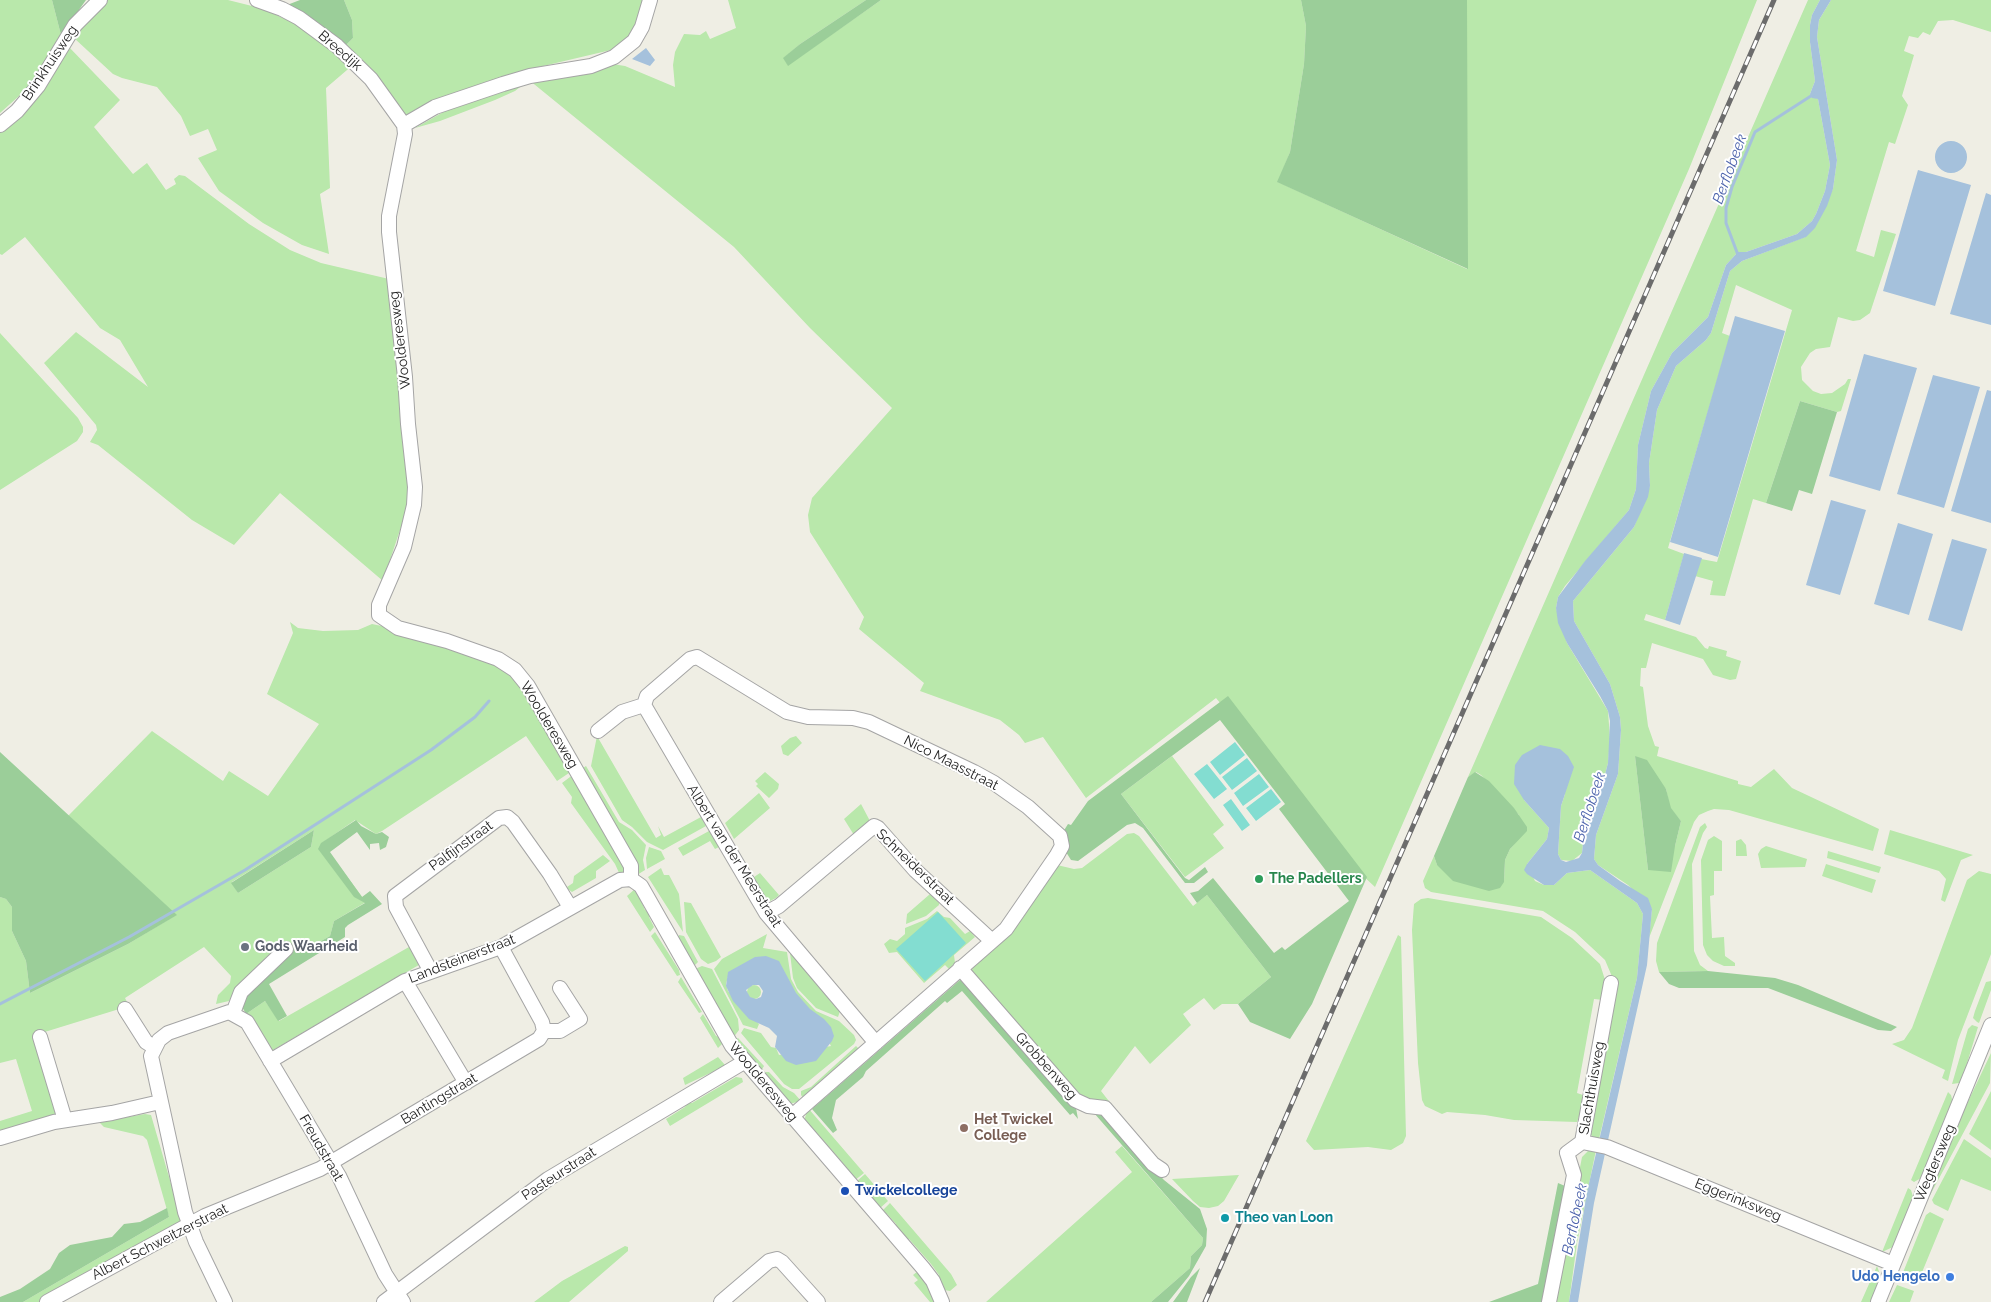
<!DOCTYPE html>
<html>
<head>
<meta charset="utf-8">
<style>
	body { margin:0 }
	canvas { display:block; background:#efeee4 }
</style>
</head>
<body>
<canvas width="1991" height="1302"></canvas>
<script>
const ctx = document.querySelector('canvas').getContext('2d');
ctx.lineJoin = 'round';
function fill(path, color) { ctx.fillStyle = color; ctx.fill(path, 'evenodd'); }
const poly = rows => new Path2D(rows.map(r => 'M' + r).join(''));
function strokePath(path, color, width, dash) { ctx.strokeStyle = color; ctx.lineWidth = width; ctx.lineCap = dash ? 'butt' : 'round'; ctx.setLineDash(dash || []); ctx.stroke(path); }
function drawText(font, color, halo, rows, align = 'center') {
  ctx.font = font + ' Raleway,sans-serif'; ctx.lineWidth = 4; ctx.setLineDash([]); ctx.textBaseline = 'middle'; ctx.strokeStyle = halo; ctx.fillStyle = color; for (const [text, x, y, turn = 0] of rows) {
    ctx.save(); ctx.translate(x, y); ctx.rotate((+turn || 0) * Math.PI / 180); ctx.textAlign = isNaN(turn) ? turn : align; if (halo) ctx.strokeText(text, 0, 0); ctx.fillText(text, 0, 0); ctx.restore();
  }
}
fill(poly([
	[0,0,52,0,61,35,28,88,0,113],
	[102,0,228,0,264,9,301,27,354,64,326,88,330,188,320,194,329,254,302,245,263,223,219,191,198,158,217,150,208,129,190,136,181,116,157,87,122,78,113,74,74,38,80,27],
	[344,0,643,0,636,25,630,37,611,50,539,67,474,87,403,121,364,64,346,45,353,38,352,20],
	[728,0,866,0,800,44,784,58,788,65,881,0,1301,0,1306,26,1304,64,1290,152,1278,182,1467,269,1467,0,1757,0,1689,169,1375,887,1361,874,1216,698,1086,798,1043,737,1025,743,1019,735,1000,720,920,691,924,683,859,629,864,617,810,532,808,515,812,498,892,408,810,328,734,247,529,80,515,91,495,100,440,121,415,128,454,106,497,89,529,80,606,63,625,66,675,87,673,65,675,52,684,34,700,35,706,31,710,39,736,28],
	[1808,0,1820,0,1812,15,1810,25,1810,42,1815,81,1810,94,1818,99,1830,165,1825,191,1816,214,1812,221,1797,234,1746,252,1738,252,1726,265,1708,317,1672,353,1651,391,1638,445,1636,489,1629,510,1565,586,1558,597,1556,608,1567,643,1608,711,1610,739,1608,763,1602,786,1584,834,1582,853,1572,861,1561,860,1558,854,1561,806,1565,794,1524,800,1549,828,1547,839,1527,864,1535,881,1544,885,1554,885,1567,873,1590,870,1637,903,1643,914,1637,978,1599,1139,1594,1138,1590,1134,1613,979,1605,960,1575,932,1543,911,1431,892,1425,888,1423,881,1434,856,1437,865,1504,882,1505,860,1510,849,1516,842,1519,815,1481,775,1476,772,1468,777],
	[1831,0,1991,0,1991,32,1953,20,1938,21,1930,35,1923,32,1918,38,1909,36,1904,51,1914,55,1902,96,1908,105,1895,144,1889,142,1856,251,1874,257,1881,230,1896,234,1870,313,1860,320,1853,321,1838,317,1830,347,1816,349,1810,353,1801,367,1802,380,1813,391,1821,394,1832,393,1845,384,1848,379,1851,379,1841,411,1837,412,1800,401,1766,503,1753,499,1725,596,1710,595,1713,581,1695,576,1701,559,1717,562,1792,310,1736,285,1722,333,1730,336,1668,548,1684,554,1665,620,1646,614,1644,620,1696,637,1705,648,1708,649,1709,646,1727,651,1726,656,1741,661,1736,679,1730,680,1713,675,1703,659,1652,643,1646,668,1641,668,1640,686,1643,687,1648,726,1655,746,1659,747,1657,756,1738,781,1738,784,1751,787,1774,769,1792,788,1879,829,1873,851,1729,810,1714,809,1708,811,1699,815,1694,822,1649,938,1652,909,1628,885,1598,865,1594,859,1596,835,1618,774,1621,730,1620,717,1610,684,1574,621,1573,601,1634,527,1650,486,1649,463,1657,410,1676,366,1706,340,1711,333,1730,271,1742,261,1805,237,1833,189,1837,160,1817,37,1819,20],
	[1635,756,1666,789,1670,808,1681,821,1675,846,1648,870],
	[68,46,120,100,94,127,133,174,147,163,166,190,176,184,174,179,179,175,185,176,249,224,290,250,321,263,389,279,410,500,383,581,280,493,234,545,192,520,98,445,90,442,97,430,96,425,44,363,76,332,148,387,120,340,100,328,25,237,2,255,0,254,0,130],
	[0,333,78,418,83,427,83,432,77,441,0,490],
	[290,622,298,628,323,631,358,630,372,624,420,634,481,655,523,683,572,771,557,781,526,736,382,831,376,834,355,820,322,843,366,902,334,921,330,936,314,945,290,949,280,944,236,989,229,1001,216,1004,218,995,230,983,231,976,204,947,125,998,129,1006,35,1035,58,1111,55,1117,0,1135,0,1121,32,1111,16,1059,0,1063,0,897,6,899,12,907,12,931,26,961,30,993,128,944,176,915,68,816,152,731,223,781,229,771,268,796,319,724,267,694,293,633],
	[314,830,311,847,238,893,232,882],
	[597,736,656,838,661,835,658,826,664,837,701,817,706,826,663,850,647,842,632,827,622,820,591,766],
	[796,736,802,743,788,756,783,754,781,746,790,738],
	[1172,756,1224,825,1213,834,1224,848,1185,877,1121,794],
	[586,766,619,822,632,830,646,845,643,860,645,870,637,875,580,770],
	[765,772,779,784,778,789,769,798,756,786,758,784,755,781],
	[574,774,629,872,620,875,615,864,571,803,572,797,562,783],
	[759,793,770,808,734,839,725,823],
	[861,804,870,821,854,835,844,819],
	[1705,823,1707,827,1703,833,1692,864,1694,951,1700,965,1708,971,1659,972,1656,961,1657,943,1700,827],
	[1890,830,1973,855,1961,860,1945,902,1941,900,1946,879,1939,871,1884,854],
	[709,831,719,847,715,849,710,841,683,856,678,848],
	[1134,833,1139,836,1193,906,1207,895,1271,977,1238,1004,1222,1004,1214,1010,1204,998,1183,1014,1191,1025,1150,1064,1135,1046,1101,1091,1123,1119,1084,1100,973,975,972,970,974,965,1057,865,1074,869,1082,868,1127,834],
	[1714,836,1722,841,1722,871,1714,871,1714,895,1710,896,1712,938,1724,937,1725,956,1735,963,1735,966,1724,966,1713,961,1707,955,1703,945,1701,860,1708,840],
	[1741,839,1746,845,1747,856,1736,856,1736,841],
	[1766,846,1807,859,1805,867,1761,868,1758,854,1761,849],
	[649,847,661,851,665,859,647,869,646,858],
	[1828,851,1881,867,1879,873,1827,858],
	[603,855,610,861,596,871,596,878,572,892,568,889,567,887,573,883,574,876],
	[1826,864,1876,880,1872,893,1822,876],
	[661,868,664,875,669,875,679,894,683,932,648,877],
	[1979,871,1991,874,1991,954,1958,1040,1948,1081,1942,1078,1945,1070,1892,1044,1904,1040,1912,1028,1967,880],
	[760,873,779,895,776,898,770,901,764,895,761,896,751,879],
	[636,888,645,910,650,912,649,917,654,927,650,932,627,896],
	[930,894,939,903,939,905,926,916,906,924,907,914],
	[1428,898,1541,917,1572,938,1600,964,1606,983,1603,1000,1594,999,1577,1093,1586,1096,1577,1122,1514,1120,1485,1115,1447,1112,1442,1114,1425,1106,1422,1100,1418,1063,1412,930,1414,904,1421,899],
	[684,902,691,903,721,957,716,961,708,964,701,959,686,932],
	[937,911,944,917,950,918,965,934,970,931,975,937,954,955,955,963,949,969,945,965,924,983,897,952,889,953,884,944,890,939,897,941,905,934,905,928,927,919],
	[655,932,679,970,680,975,677,976,651,936],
	[767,934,763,948,787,952,791,979,798,992,816,1011,839,1021,854,1035,856,1040,854,1044,799,1089,792,1089,784,1084,741,1033,744,1028,761,1033,771,1047,776,1048,779,1055,831,1046,814,1014,799,999,729,972,726,984,728,991,759,1024,757,1029,743,1025,714,969,722,959],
	[679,935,684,936,698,962,693,967,678,939],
	[1398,935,1401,937,1406,1136,1403,1143,1391,1150,1368,1147,1314,1150,1306,1141],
	[416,943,424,962,273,1050,271,1050,246,1014,265,1001,279,1021],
	[791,952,841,1008,838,1017,816,1008,797,988,793,978,790,953],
	[702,966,712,969,738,1019,739,1030,733,1038,695,969],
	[681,977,702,1012,699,1013,678,982],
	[1991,981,1991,990,1979,1023,1977,1022,1973,1018,1975,1011,1986,982],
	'747 992a7 7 0 1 1 14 0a7 7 0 1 1-14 0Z',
	[703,1014,716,1036,720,1037,723,1043,718,1048,700,1018],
	[1972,1025,1978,1027,1962,1080,1959,1083,1952,1084,1968,1029],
	[738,1038,764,1066,760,1073,734,1040],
	[856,1046,860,1050,804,1099,801,1095,801,1091,811,1087],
	[1991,1053,1990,1083,1928,1199,1957,1125],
	[718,1057,725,1065,723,1067,685,1085,683,1078],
	[766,1072,769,1072,783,1087,794,1093,801,1101,789,1104,762,1075],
	[736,1077,742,1078,743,1082,670,1126,666,1119,685,1107,687,1103,692,1103],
	[1991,1091,1991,1150,1969,1134],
	[1948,1092,1951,1095,1953,1103,1923,1177,1914,1182,1911,1180],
	[808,1108,864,1173,854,1181,847,1173,848,1169,817,1133,811,1132,804,1121],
	[145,1114,151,1115,181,1218,179,1225,40,1302,23,1302,169,1217,147,1140,143,1136,104,1127,99,1122],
	[1964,1139,1991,1158,1991,1191,1961,1179,1948,1211,1934,1204,1932,1200],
	[1122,1146,1203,1238,1202,1245,1191,1256,1190,1268,1151,1302,986,1302,1132,1172,1115,1152],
	[1596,1150,1577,1243,1569,1302,1554,1302,1582,1157,1588,1151],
	[865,1174,888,1201,879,1209,857,1181],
	[1239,1175,1224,1201,1218,1206,1209,1208,1200,1207,1193,1201,1172,1179],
	[1908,1188,1911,1190,1914,1200,1896,1242,1893,1247,1882,1252],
	[890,1203,951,1274,957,1285,950,1291,944,1290,938,1279,939,1275,931,1264,909,1239,904,1239,896,1229,896,1224,887,1214,881,1212],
	[1930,1212,1944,1219,1918,1282,1902,1275,1926,1215],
	[625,1246,628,1247,628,1251,569,1302,534,1302,562,1281],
	[1877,1266,1881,1277,1872,1302,1861,1302],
	[918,1271,926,1281,937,1302,930,1302,914,1283,918,1280,913,1275],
	[1897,1285,1914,1291,1910,1302,1889,1302]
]), '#b9e8ab');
fill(poly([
	[52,0,86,0,61,35],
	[300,0,344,0,352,20,353,38,346,45,303,13,287,5],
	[866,0,881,0,788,66,783,58,800,44],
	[1301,0,1467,0,1468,269,1277,182,1290,152,1304,64,1306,26],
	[1800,401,1837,412,1812,494,1799,490,1792,511,1766,503],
	[1228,696,1367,877,1312,1004,1290,1039,1250,1022,1238,1004,1271,977,1207,895,1197,903,1190,893,1198,891,1213,878,1274,953,1282,947,1285,950,1349,901,1279,809,1285,804,1220,720,1121,794,1185,878,1189,880,1205,867,1208,872,1194,883,1185,883,1143,828,1135,823,1127,825,1078,861,1071,860,1066,852,1068,840,1063,832,1068,824,1071,825,1088,801],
	[0,752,177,915,128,944,30,993,26,961,12,931,12,907,6,899,0,897],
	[1635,756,1647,760,1666,789,1671,808,1681,821,1675,846,1671,872,1648,870],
	[1475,772,1489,781,1514,808,1527,827,1527,831,1510,849,1505,860,1504,882,1500,888,1489,891,1453,881,1437,865,1434,856,1468,777],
	[356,820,361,826,376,834,382,832,389,837,386,847,380,850,379,843,370,844,370,850,357,832,330,852,362,897,370,891,382,904,348,925,345,928,345,937,269,984,287,1016,278,1021,265,1001,246,1014,241,1005,241,999,292,947,303,940,311,946,314,945,330,936,334,921,365,903,354,897,318,849,321,843],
	[314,830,311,847,238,893,231,883],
	[1708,971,1775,978,1798,985,1897,1027,1891,1031,1878,1030,1768,988,1679,988,1669,984,1659,972],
	[960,980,965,981,1076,1108,1078,1119,1073,1113,1070,1115,962,991,947,1003,945,1001,866,1071,863,1077,836,1100,832,1118,837,1130,833,1133,812,1109],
	[1087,1108,1096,1109,1164,1180,1200,1209,1207,1229,1206,1246,1189,1276,1168,1302,1151,1302,1190,1268,1191,1256,1202,1245,1203,1238,1094,1113],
	[1558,1183,1565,1186,1545,1297,1542,1302,1489,1302,1538,1284],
	[167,1208,169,1217,23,1302,0,1302,0,1297,20,1289,50,1269,59,1253,70,1245,112,1237,124,1224,140,1222],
	[1200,1268,1187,1302,1173,1302,1191,1277]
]), '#9bce99');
fill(poly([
	[1235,742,1245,755,1220,775,1210,762],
	[1247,758,1257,771,1232,790,1222,777],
	[1207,764,1227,789,1214,799,1194,774],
	[1259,774,1269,787,1243,806,1234,793],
	[1271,789,1281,802,1256,821,1246,808],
	[1231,799,1250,825,1242,831,1223,805],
	[938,912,966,943,925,981,896,949]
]), '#83ddd1');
fill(poly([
	[1820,0,1831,0,1819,20,1817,37,1837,160,1833,189,1827,206,1815,228,1806,237,1742,261,1730,271,1711,333,1706,340,1676,366,1657,410,1649,463,1650,486,1648,497,1634,527,1573,601,1574,621,1610,684,1620,717,1621,730,1618,774,1596,835,1594,859,1598,865,1620,881,1648,898,1652,909,1647,965,1594,1203,1578,1302,1569,1302,1587,1192,1637,978,1643,914,1637,903,1590,870,1567,873,1554,885,1544,885,1527,874,1524,870,1527,864,1547,839,1549,828,1524,800,1514,784,1515,765,1522,755,1540,745,1560,749,1568,756,1574,767,1561,806,1558,854,1561,860,1566,862,1579,858,1582,853,1584,834,1602,786,1608,763,1610,721,1608,711,1600,696,1567,643,1558,623,1556,608,1558,597,1585,561,1629,510,1636,489,1638,445,1651,391,1672,353,1708,317,1726,265,1738,252,1746,252,1797,234,1812,221,1816,214,1825,191,1830,165,1818,99,1812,98,1810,94,1815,81,1810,42,1810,25,1812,15],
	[646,48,655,60,650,66,632,59],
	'1935 157a16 16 0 1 1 32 0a16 16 0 1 1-32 0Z',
	[1918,170,1971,185,1935,306,1883,291],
	[1986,193,1991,195,1991,325,1950,314],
	[1735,316,1785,331,1718,557,1670,542],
	[1864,354,1917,368,1880,491,1829,476],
	[1933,375,1980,387,1944,508,1897,494],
	[1987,390,1991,391,1991,523,1951,511],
	[1831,500,1866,510,1840,595,1806,585],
	[1898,523,1933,534,1909,615,1874,604],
	[1952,539,1987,549,1962,631,1928,620],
	[1684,553,1702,558,1680,625,1665,620],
	[755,957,766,956,779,961,796,993,810,1009,824,1019,831,1027,834,1036,832,1041,816,1061,796,1065,786,1061,775,1047,777,1036,769,1028,749,1019,733,1001,726,986,728,972],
	[753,985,759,985,763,991,761,997,756,999,750,997,746,990]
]), '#a5c1dc');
strokePath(poly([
	[1738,255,1726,223,1726,208,1732,187,1755,132,1814,94],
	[0,1004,129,937,245,870,431,750,475,717,489,701]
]), '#a5c1dc', 3);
const minor = poly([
	[257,0,282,9,299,18,337,46,371,79,404,125],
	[650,0,642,27,634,41,614,57,591,66,530,76,503,84,435,107,404,125,405,134,389,216,389,232,405,377,408,424,415,487,414,505,404,547,379,605,379,615,398,628,447,641,498,659,515,670,528,686,631,866,631,879,641,886,732,1046,923,1268,933,1281,942,1302],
	[0,125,17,111,38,86,75,25,100,0],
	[644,705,647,696,690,659,697,657,787,712,808,717,853,718,869,722,974,772,994,783,1028,807,1060,836,1062,846,1057,855,1006,929,791,1117],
	[644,705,766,913,876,1043],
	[598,731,622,712,644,705],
	[766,913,779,906,874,826,878,828,915,870,992,941],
	[960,968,1075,1100,1088,1106,1105,1108,1153,1164,1162,1170],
	[430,970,396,907,395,896,499,818,507,817,513,822,550,874,570,907],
	[405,981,466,1083],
	[125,1009,146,1042,154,1047],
	[233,1013,241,992,286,949],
	[544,1031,560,1031,580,1019,560,988],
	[40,1037,65,1120],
	[270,1061,405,981,501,947,620,880,631,879],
	[0,1138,54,1122,112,1113,160,1102],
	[1582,1142,1607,1147,1893,1264],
	[47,1302,205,1216,320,1169,539,1039,544,1031,542,1022,501,947],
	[225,1302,196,1242,185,1212,151,1056,159,1040,168,1033,229,1012,247,1022,339,1176,385,1274,403,1302],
	[384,1302,548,1179,744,1062],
	[721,1302,769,1261,777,1259,782,1262,818,1302],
	[1549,1302,1574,1175,1567,1153,1582,1142,1611,983],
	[1878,1302,1991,1025]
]);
strokePath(minor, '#a5a5a5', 16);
strokePath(minor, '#fff', 14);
const rail = poly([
	[1205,1302,1774,0]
]);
strokePath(rail, '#6c6c6c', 5);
strokePath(rail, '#fff', 3, [9]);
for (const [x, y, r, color] of [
	[1259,879,5,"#2e9e5b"],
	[245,947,5,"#6b7280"],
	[964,1128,5,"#8d6e63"],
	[845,1191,5,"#1a4fb4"],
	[1225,1218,5,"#0f9aa8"],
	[1950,1277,5,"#3f7fe0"]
]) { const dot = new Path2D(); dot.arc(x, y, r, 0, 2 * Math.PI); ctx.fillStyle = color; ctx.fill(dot); strokePath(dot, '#fff', 2); }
drawText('14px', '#1e1e1e', '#fff', [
	["Breedijk",340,51,41],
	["Brinkhuisweg",50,63,-56],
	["Woolderesweg",400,340,-97],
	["Woolderesweg",549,725,59],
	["Nico Maasstraat",951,763,27],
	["Palfijnstraat",461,846,-36],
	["Albert van der Meerstraat",734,856,58],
	["Schneiderstraat",915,867,44],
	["Landsteinerstraat",462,959,-21],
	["Grobbenweg",1046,1066,48],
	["Woolderesweg",763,1082,50],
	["Slachthuisweg",1592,1088,-80],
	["Bantingstraat",439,1099,-31],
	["Freudstraat",321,1148,60],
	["Wegtersweg",1935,1163,-67],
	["Pasteurstraat",559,1174,-33],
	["Eggerinksweg",1738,1200,22],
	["Albert Schweitzerstraat",160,1242,-27]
]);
drawText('bold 14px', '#27864d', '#fff', [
	["The Padellers",1269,879]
], 'left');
drawText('bold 14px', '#5b616d', '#fff', [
	["Gods Waarheid",255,947]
], 'left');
drawText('bold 14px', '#785e54', '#fff', [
	["Het Twickel",974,1120],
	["College",974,1136]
], 'left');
drawText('bold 14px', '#164399', '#fff', [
	["Twickelcollege",855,1191]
], 'left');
drawText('bold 14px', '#0d838f', '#fff', [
	["Theo van Loon",1235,1218]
], 'left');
drawText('bold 14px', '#366cbe', '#fff', [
	["Udo Hengelo",1940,1277]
], 'right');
drawText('italic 15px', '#4c63ac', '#fff', [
	["Berflobeek",1730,169,-70],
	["Berflobeek",1590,807,-72],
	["Berflobeek",1575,1219,-78]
]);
</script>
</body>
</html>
